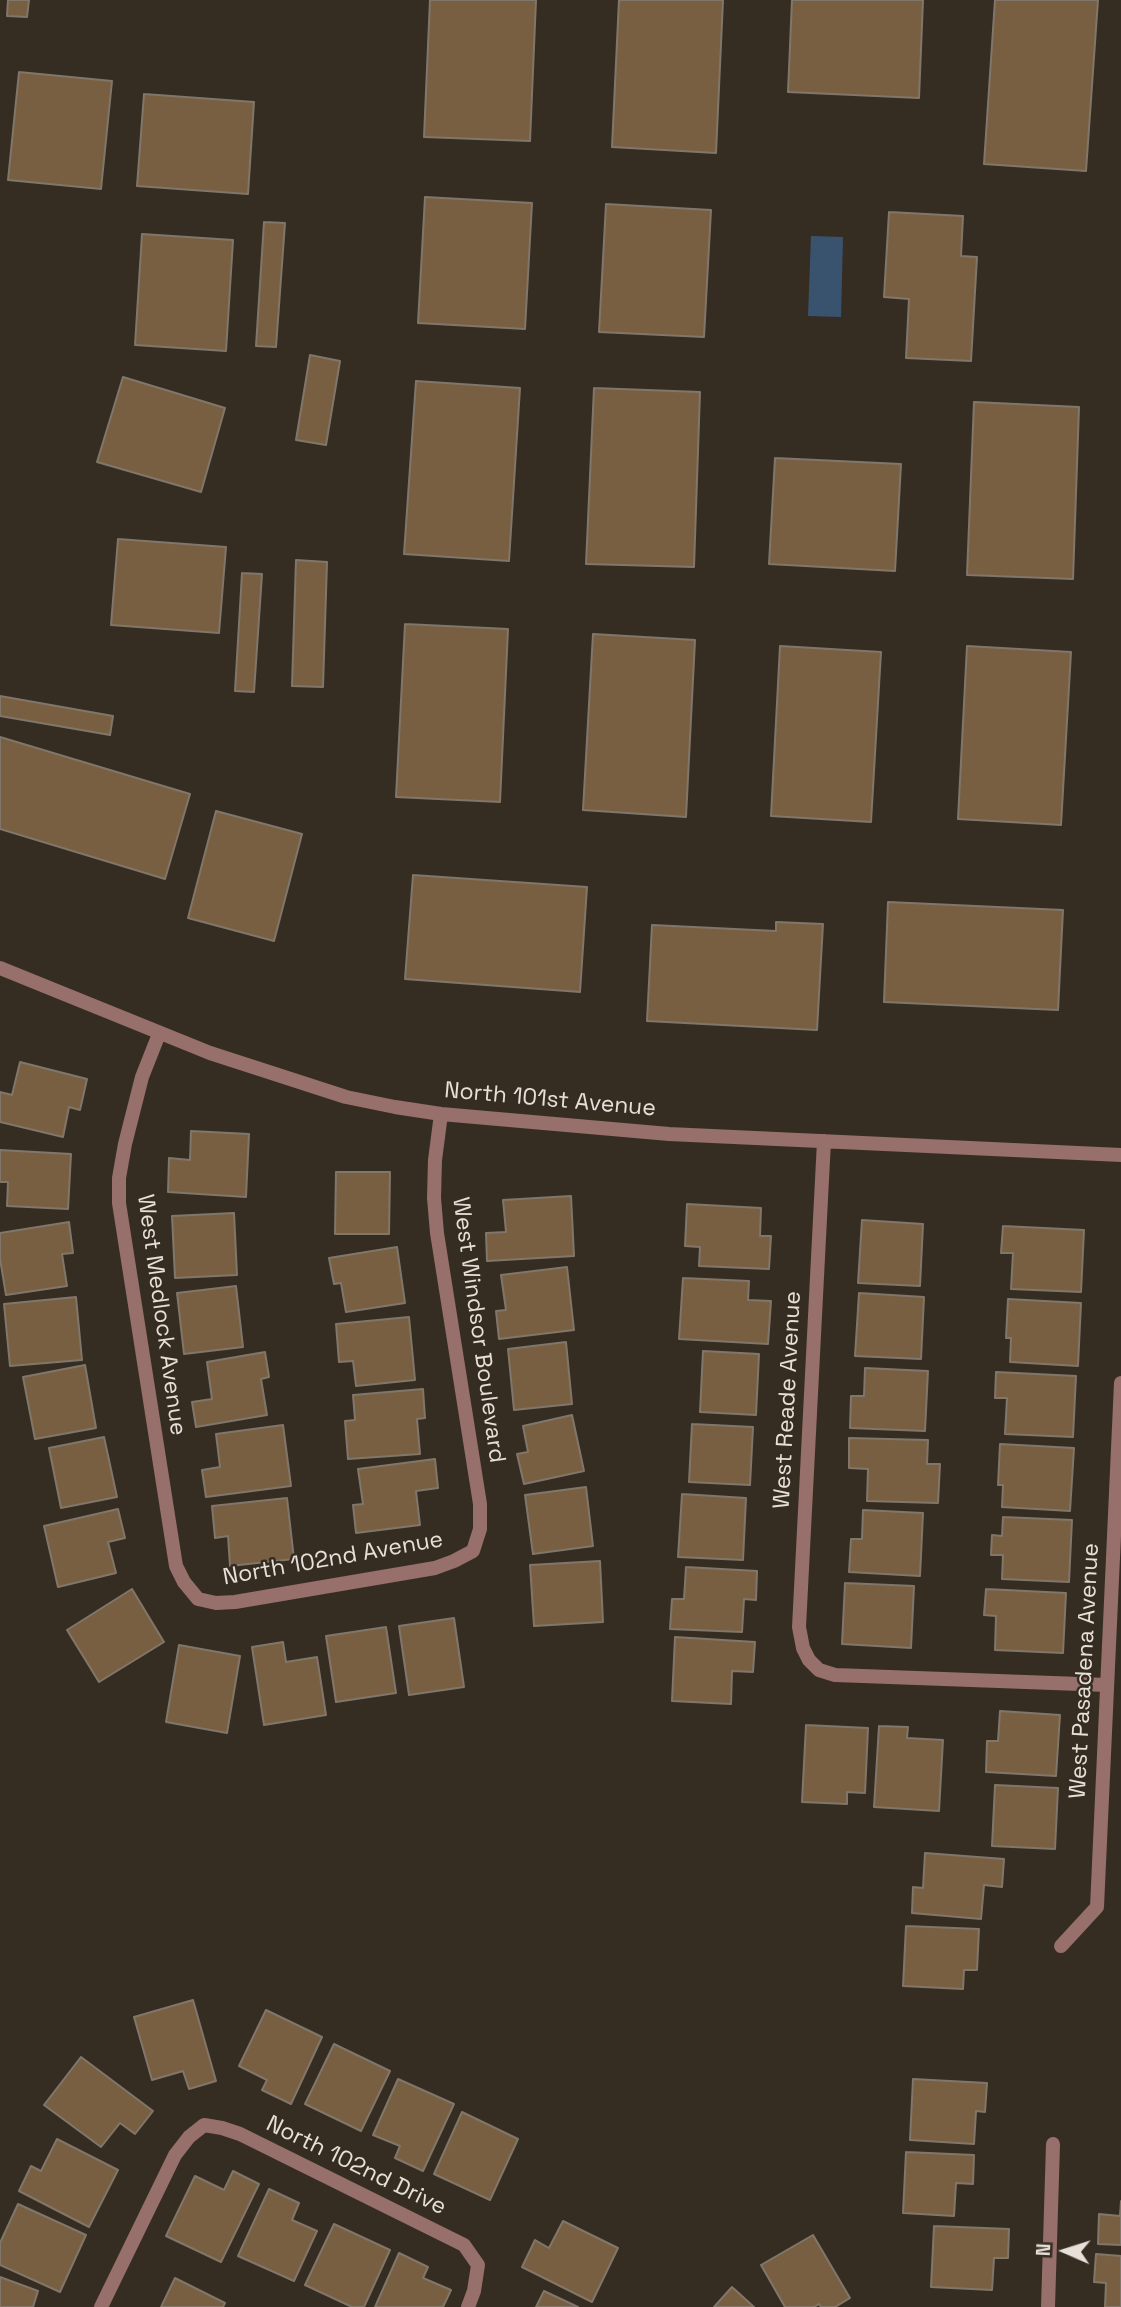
<!DOCTYPE html>
<html>
<head>
<meta charset="utf-8">
<style>
	body { margin:0 }
	#map { position:relative; width:1121px; height:2307px; overflow:hidden; background:#362d22; font-family:"Space Grotesk",sans-serif }
	canvas { display:block }
	.north { position:absolute; left:1030px; top:2216px; width:70px; height:70px; -webkit-text-stroke:5px #362d22; paint-order:stroke; rotate:273deg; font-size:19px; font-weight:700; line-height:28px; text-align:center; color:#e6e0d9 }
	.north::after { content:''; display:block; margin:auto; width:24px; height:32px; background:#e6e0d9; clip-path:polygon(50% 0,100% 100%,50% 72%,0 100%) }
</style>
</head>
<body>
<div id="map">
<canvas width="1121" height="2307"></canvas>
<div class="north">N</div>
</div>
<script>
const ctx = document.querySelector('canvas').getContext('2d');
ctx.lineJoin = 'round';
function fill(path, color) { ctx.fillStyle = color; ctx.fill(path, 'evenodd'); }
const poly = rows => new Path2D(rows.map(r => 'M' + r).join(''));
function strokePath(path, color, width, dash) { ctx.strokeStyle = color; ctx.lineWidth = width; ctx.lineCap = dash ? 'butt' : 'round'; ctx.setLineDash(dash || []); ctx.stroke(path); }
function drawText(font, color, halo, rows, align = 'center') {
  ctx.font = font + ' "Space Grotesk",sans-serif'; ctx.lineWidth = 5; ctx.setLineDash([]); ctx.textBaseline = 'middle'; ctx.strokeStyle = halo; ctx.fillStyle = color; for (const [text, x, y, turn = 0] of rows) {
    ctx.save(); ctx.translate(x, y); ctx.rotate((+turn || 0) * Math.PI / 180); ctx.textAlign = isNaN(turn) ? turn : align; if (halo) ctx.strokeText(text, 0, 0); ctx.fillText(text, 0, 0); ctx.restore();
  }
}
fill(poly([
	[811,236,843,237,841,317,808,316]
]), '#39536e');
const building = poly([
	[8,0,29,0,27,17,7,16,8,0],
	[430,0,536,0,530,141,424,137,430,0],
	[619,0,723,0,716,153,612,147,619,0],
	[792,0,923,0,919,98,788,92,792,0],
	[995,0,1098,0,1086,171,984,164,995,0],
	[19,72,112,81,101,189,8,180,19,72],
	[144,94,254,102,248,194,137,186,144,94],
	[425,197,532,203,525,329,418,323,425,197],
	[606,204,711,210,704,337,599,332,606,204],
	[889,212,963,216,961,256,977,257,971,361,906,358,909,299,884,297,889,212],
	[264,222,285,223,276,347,256,346,264,222],
	[142,234,233,240,226,351,135,345,142,234],
	[310,355,340,361,326,445,296,440,310,355],
	[123,377,225,408,201,492,97,462,123,377],
	[416,381,520,388,509,561,404,554,416,381],
	[594,388,700,392,694,567,586,564,594,388],
	[974,402,1079,407,1073,579,967,575,974,402],
	[775,458,901,464,895,571,769,564,775,458],
	[118,539,226,547,219,633,111,625,118,539],
	[296,560,327,562,323,687,292,686,296,560],
	[242,573,262,574,254,692,235,691,242,573],
	[405,624,508,629,500,802,396,797,405,624],
	[593,634,695,640,686,817,583,810,593,634],
	[780,646,881,652,871,822,771,816,780,646],
	[967,646,1071,652,1061,825,958,819,967,646],
	[0,696,113,716,110,735,0,716,0,696],
	[0,737,190,794,165,879,0,829,0,737],
	[216,811,302,834,274,941,188,918,216,811],
	[413,875,587,887,580,992,405,979,413,875],
	[888,902,1063,910,1058,1010,884,1002,888,902],
	[776,922,823,924,817,1030,647,1021,652,925,776,931,776,922],
	[20,1062,87,1079,80,1110,69,1107,63,1137,0,1122,0,1092,12,1095,20,1062],
	[191,1131,249,1134,246,1197,168,1192,169,1158,190,1160,191,1131],
	[0,1150,71,1154,68,1209,7,1206,8,1182,0,1182,0,1150],
	[336,1172,390,1172,389,1234,335,1234,336,1172],
	[571,1196,574,1256,487,1261,486,1233,506,1232,503,1200,571,1196],
	[687,1204,761,1208,760,1236,771,1236,769,1269,699,1266,700,1247,685,1246,687,1204],
	[234,1213,237,1275,175,1278,172,1216,234,1213],
	[862,1220,923,1224,920,1286,858,1283,862,1220],
	[69,1222,73,1253,62,1254,67,1286,6,1295,0,1259,0,1233,69,1222],
	[1003,1226,1084,1230,1081,1292,1011,1289,1013,1253,1001,1253,1003,1226],
	[397,1247,405,1303,346,1312,341,1283,334,1284,329,1258,397,1247],
	[567,1267,574,1330,499,1339,496,1311,506,1310,501,1275,567,1267],
	[683,1278,749,1281,748,1300,771,1301,768,1344,679,1339,683,1278],
	[236,1286,243,1347,184,1354,177,1293,236,1286],
	[859,1293,924,1297,921,1359,855,1356,859,1293],
	[76,1297,82,1360,10,1366,4,1304,76,1297],
	[1008,1299,1081,1303,1078,1366,1010,1362,1011,1338,1006,1338,1008,1299],
	[409,1317,415,1380,356,1386,353,1361,339,1362,336,1324,409,1317],
	[566,1342,572,1404,514,1410,508,1349,566,1342],
	[703,1351,759,1354,756,1415,700,1412,703,1351],
	[265,1352,269,1377,261,1379,267,1415,196,1427,192,1402,212,1399,207,1362,265,1352],
	[85,1365,96,1428,35,1439,23,1377,85,1365],
	[865,1368,928,1371,925,1431,850,1428,851,1396,864,1396,865,1368],
	[996,1372,1076,1376,1073,1437,1005,1434,1007,1398,995,1398,996,1372],
	[423,1389,425,1418,417,1419,420,1454,348,1459,345,1421,355,1420,353,1395,423,1389],
	[572,1415,584,1471,524,1484,517,1454,528,1452,523,1426,572,1415],
	[692,1424,753,1427,750,1485,689,1482,692,1424],
	[283,1425,291,1486,206,1497,202,1470,220,1467,216,1434,283,1425],
	[104,1437,117,1497,61,1508,49,1448,104,1437],
	[849,1438,928,1440,927,1464,940,1464,938,1503,867,1501,868,1469,849,1468,849,1438],
	[1000,1444,1074,1448,1070,1511,1002,1507,1003,1485,998,1485,1000,1444],
	[435,1459,438,1488,416,1491,420,1525,356,1533,353,1505,363,1504,358,1469,435,1459],
	[586,1487,593,1546,533,1554,525,1495,586,1487],
	[682,1494,746,1498,743,1560,678,1557,682,1494],
	[287,1498,294,1559,230,1566,228,1536,215,1538,212,1506,287,1498],
	[118,1509,125,1538,108,1542,116,1573,58,1587,44,1526,118,1509],
	[863,1510,923,1513,920,1576,849,1572,851,1539,862,1539,863,1510],
	[1003,1517,1072,1520,1069,1582,1002,1579,1003,1555,991,1555,992,1535,1002,1536,1003,1517],
	[600,1561,603,1622,534,1626,530,1565,600,1561],
	[686,1567,757,1571,756,1600,744,1599,742,1632,670,1629,672,1599,684,1599,686,1567],
	[845,1583,914,1586,911,1648,842,1644,845,1583],
	[132,1589,164,1642,99,1682,67,1630,132,1589],
	[986,1589,1066,1593,1063,1653,995,1650,996,1616,984,1615,986,1589],
	[454,1618,464,1687,409,1695,399,1626,454,1618],
	[386,1627,396,1693,336,1702,326,1636,386,1627],
	[675,1637,755,1642,753,1672,732,1671,731,1704,672,1701,675,1637],
	[283,1642,286,1662,317,1657,326,1715,264,1725,252,1647,283,1642],
	[179,1645,240,1656,227,1733,166,1722,179,1645],
	[1000,1711,1060,1715,1056,1776,986,1772,987,1741,998,1741,1000,1711],
	[806,1725,868,1728,865,1793,847,1792,847,1804,802,1802,806,1725],
	[879,1726,908,1727,907,1738,943,1740,939,1811,874,1807,879,1726],
	[995,1785,1058,1788,1055,1849,992,1846,995,1785],
	[925,1853,1004,1859,1002,1887,984,1885,981,1919,912,1913,913,1887,923,1888,925,1853],
	[906,1926,979,1929,977,1970,964,1970,963,1989,903,1986,906,1926],
	[193,2000,216,2081,189,2089,183,2071,152,2080,134,2017,193,2000],
	[266,2010,322,2037,291,2104,262,2090,267,2080,239,2066,266,2010],
	[334,2044,390,2071,361,2131,305,2104,334,2044],
	[81,2057,153,2111,135,2134,120,2123,101,2147,44,2105,81,2057],
	[398,2079,454,2104,423,2171,395,2158,400,2146,373,2135,398,2079],
	[913,2079,987,2083,985,2112,976,2111,974,2144,910,2140,913,2079],
	[462,2112,518,2139,490,2200,434,2174,462,2112],
	[57,2139,118,2170,89,2227,19,2191,31,2166,41,2171,57,2139],
	[906,2152,974,2155,973,2184,956,2183,954,2216,903,2213,906,2152],
	[233,2171,259,2184,221,2262,166,2236,195,2176,224,2190,233,2171],
	[269,2189,299,2203,292,2220,317,2231,294,2281,238,2256,269,2189],
	[1121,2201,1121,2245,1098,2244,1099,2214,1120,2216,1121,2201],
	[18,2204,86,2235,60,2292,0,2265,0,2243,18,2204],
	[563,2221,618,2248,592,2302,522,2267,535,2240,549,2248,563,2221],
	[334,2224,390,2250,364,2307,352,2307,305,2285,334,2224],
	[934,2226,1009,2229,1008,2258,994,2258,992,2290,931,2287,934,2226],
	[813,2235,850,2298,835,2307,821,2307,819,2304,814,2307,785,2307,761,2265,813,2235],
	[399,2253,428,2267,423,2278,451,2290,443,2307,375,2307,399,2253],
	[1096,2254,1121,2256,1121,2307,1105,2307,1106,2283,1094,2282,1096,2254],
	[0,2277,38,2291,33,2307,0,2307,0,2277],
	[175,2278,225,2303,223,2307,161,2307,175,2278],
	[732,2287,754,2307,714,2307,732,2287],
	[544,2291,578,2307,536,2307,544,2291]
]);
fill(building, '#785f41');
strokePath(building, '#81766a', 2);
strokePath(poly([
	[0,968,210,1053,346,1097,395,1107,441,1114,669,1134,1121,1155],
	[159,1034,142,1077,125,1144,119,1178,119,1203,176,1566,184,1582,198,1599,216,1603,235,1602,435,1568,454,1561,473,1551,480,1529,480,1504,437,1233,434,1198,435,1160,441,1114],
	[824,1141,799,1627,803,1648,809,1660,819,1670,835,1675,1107,1685],
	[1061,1946,1097,1907,1121,1383],
	[101,2307,175,2155,189,2137,204,2125,222,2128,240,2134,464,2245,478,2265,474,2291,468,2307],
	[1048,2307,1053,2144]
]), '#976f6b', 14);
drawText('23px', '#e6e0d9', '#362d22', [
	["North 101st Avenue",550,1100,5],
	["West Medlock Avenue",161,1315,82],
	["West Windsor Boulevard",478,1330,82],
	["West Reade Avenue",788,1400,-87],
	["North 102nd Avenue",333,1559,-10],
	["West Pasadena Avenue",1085,1671,-87],
	["North 102nd Drive",356,2166,26]
]);
</script>
</body>
</html>
